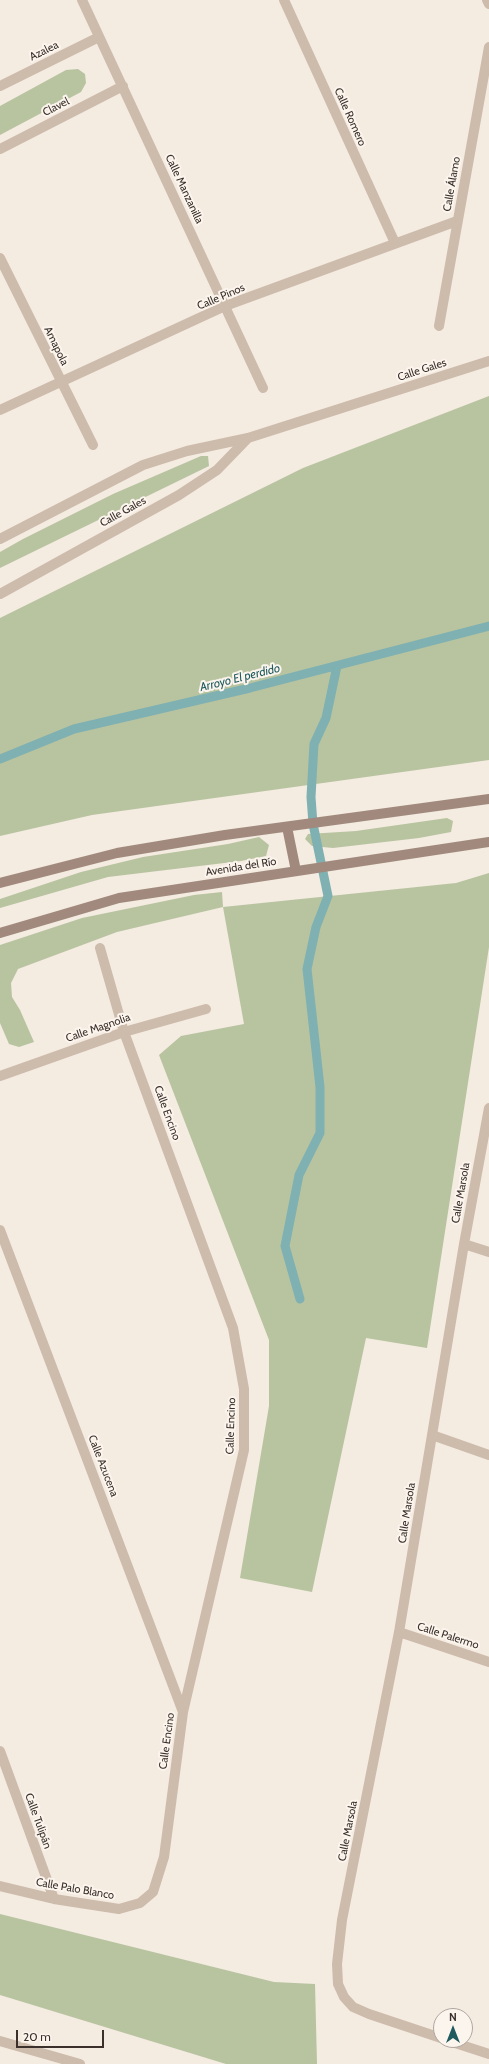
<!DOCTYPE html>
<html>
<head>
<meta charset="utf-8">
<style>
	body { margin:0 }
	#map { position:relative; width:489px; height:2064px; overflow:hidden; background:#f4ebe1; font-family:Cabin,sans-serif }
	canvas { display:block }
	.north { position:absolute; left:433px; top:2008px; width:40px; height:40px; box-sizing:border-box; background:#fbf5ee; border:1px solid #aea6a0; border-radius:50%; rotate:0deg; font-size:11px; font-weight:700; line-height:16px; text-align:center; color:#3b302b }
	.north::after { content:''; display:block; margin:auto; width:14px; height:18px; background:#1f5a5e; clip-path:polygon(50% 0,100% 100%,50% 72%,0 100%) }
	.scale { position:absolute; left:16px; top:2030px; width:88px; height:18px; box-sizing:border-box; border:2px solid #3b302b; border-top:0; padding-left:5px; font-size:12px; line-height:14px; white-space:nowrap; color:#3b302b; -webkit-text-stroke:3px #fbf5ee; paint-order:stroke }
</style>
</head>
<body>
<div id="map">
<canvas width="489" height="2064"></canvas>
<div class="north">N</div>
<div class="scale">20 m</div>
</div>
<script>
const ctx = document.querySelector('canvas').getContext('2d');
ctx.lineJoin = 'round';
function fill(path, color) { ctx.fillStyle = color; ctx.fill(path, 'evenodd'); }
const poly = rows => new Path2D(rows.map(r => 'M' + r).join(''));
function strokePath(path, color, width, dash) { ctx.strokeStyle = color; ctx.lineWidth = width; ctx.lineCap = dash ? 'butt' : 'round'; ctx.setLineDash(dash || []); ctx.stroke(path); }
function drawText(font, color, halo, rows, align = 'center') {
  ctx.font = font + ' Cabin,sans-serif'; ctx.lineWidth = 4; ctx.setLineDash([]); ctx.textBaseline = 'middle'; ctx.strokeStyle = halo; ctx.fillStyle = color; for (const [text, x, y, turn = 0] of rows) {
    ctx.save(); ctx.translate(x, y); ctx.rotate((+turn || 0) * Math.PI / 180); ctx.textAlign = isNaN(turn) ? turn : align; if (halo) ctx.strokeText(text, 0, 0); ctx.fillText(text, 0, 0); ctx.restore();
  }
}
fill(poly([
	[78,69,85,74,86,83,81,92,0,135,0,106,66,70],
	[489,396,489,760,92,815,0,836,0,618,303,468],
	[201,456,208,456,209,466,0,568,0,552,23,539,113,494],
	[447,818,453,821,451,832,419,838,333,848,312,846,305,839,308,834,356,831],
	[259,837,269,845,266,856,241,861,108,877,0,908,0,899,81,872,143,857,228,844],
	[489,873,489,947,427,1348,366,1338,312,1592,240,1578,269,1406,269,1340,159,1055,181,1036,244,1024,223,907,117,932,18,969,11,983,12,997,20,1010,34,1042,19,1047,9,1044,0,1023,0,945,82,918,194,895,222,892,223,907,456,883],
	[0,1914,274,1982,315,1984,317,2064,226,2064,0,1995]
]), '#b8c4a0');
strokePath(poly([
	[0,759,74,729,250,688,489,626],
	[300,1299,285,1246,299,1175,320,1133,320,1087,307,969,316,927,328,896,313,824,311,797,314,744,326,718,337,666]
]), '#7fb0b2', 9);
strokePath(poly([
	[82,0,263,388],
	[284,0,395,243],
	[487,0,489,4],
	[0,86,99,37],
	[0,149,123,86],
	[0,258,93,445],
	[439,326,489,47],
	[0,410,225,306,457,221],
	[0,539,143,465,187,451,248,438,489,361],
	[0,594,179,495,217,470,248,438],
	[0,1076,124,1032,206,1009],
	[0,1230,183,1712],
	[464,1244,489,1252],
	[432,1435,489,1455],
	[399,1632,489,1662],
	[0,1751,54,1899],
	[0,1886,54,1899,119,1909,140,1903,153,1892,164,1857,183,1712,244,1450,244,1389,233,1328,124,1032,100,948],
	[441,2038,369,2014,353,2007,344,1997,338,1984,337,1964,342,1920,399,1632,464,1244,489,1108],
	[446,2040,489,2054],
	[0,2041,80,2064]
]), '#cdbbac', 10);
strokePath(poly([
	[287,827,296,871],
	[0,883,117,853,225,835,489,799],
	[0,933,119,898,489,842]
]), '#a18a7d', 10);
drawText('11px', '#3b302b', '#fbf5ee', [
	["Azalea",44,51,-26],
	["Clavel",56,107,-27],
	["Calle Romero",350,117,66],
	["Calle Álamo",452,184,-80],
	["Calle Manzanilla",184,189,65],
	["Calle Pinos",221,297,-23],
	["Amapola",56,346,64],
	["Calle Gales",422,370,-18],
	["Calle Gales",123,512,-29],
	["Avenida del Río",241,867,-9],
	["Calle Magnolia",98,1028,-19],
	["Calle Encino",167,1113,70],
	["Calle Marsola",461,1193,-80],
	["Calle Encino",231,1426,-88],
	["Calle Azucena",103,1466,69],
	["Calle Marsola",407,1513,-81],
	["Calle Palermo",448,1636,18],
	["Calle Encino",167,1741,-82],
	["Calle Tulipán",38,1821,70],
	["Calle Marsola",348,1831,-79],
	["Calle Palo Blanco",75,1889,10]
]);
drawText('italic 12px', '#1f5a5e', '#fbf5ee', [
	["Arroyo El perdido",240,678,-14]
]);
</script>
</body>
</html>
